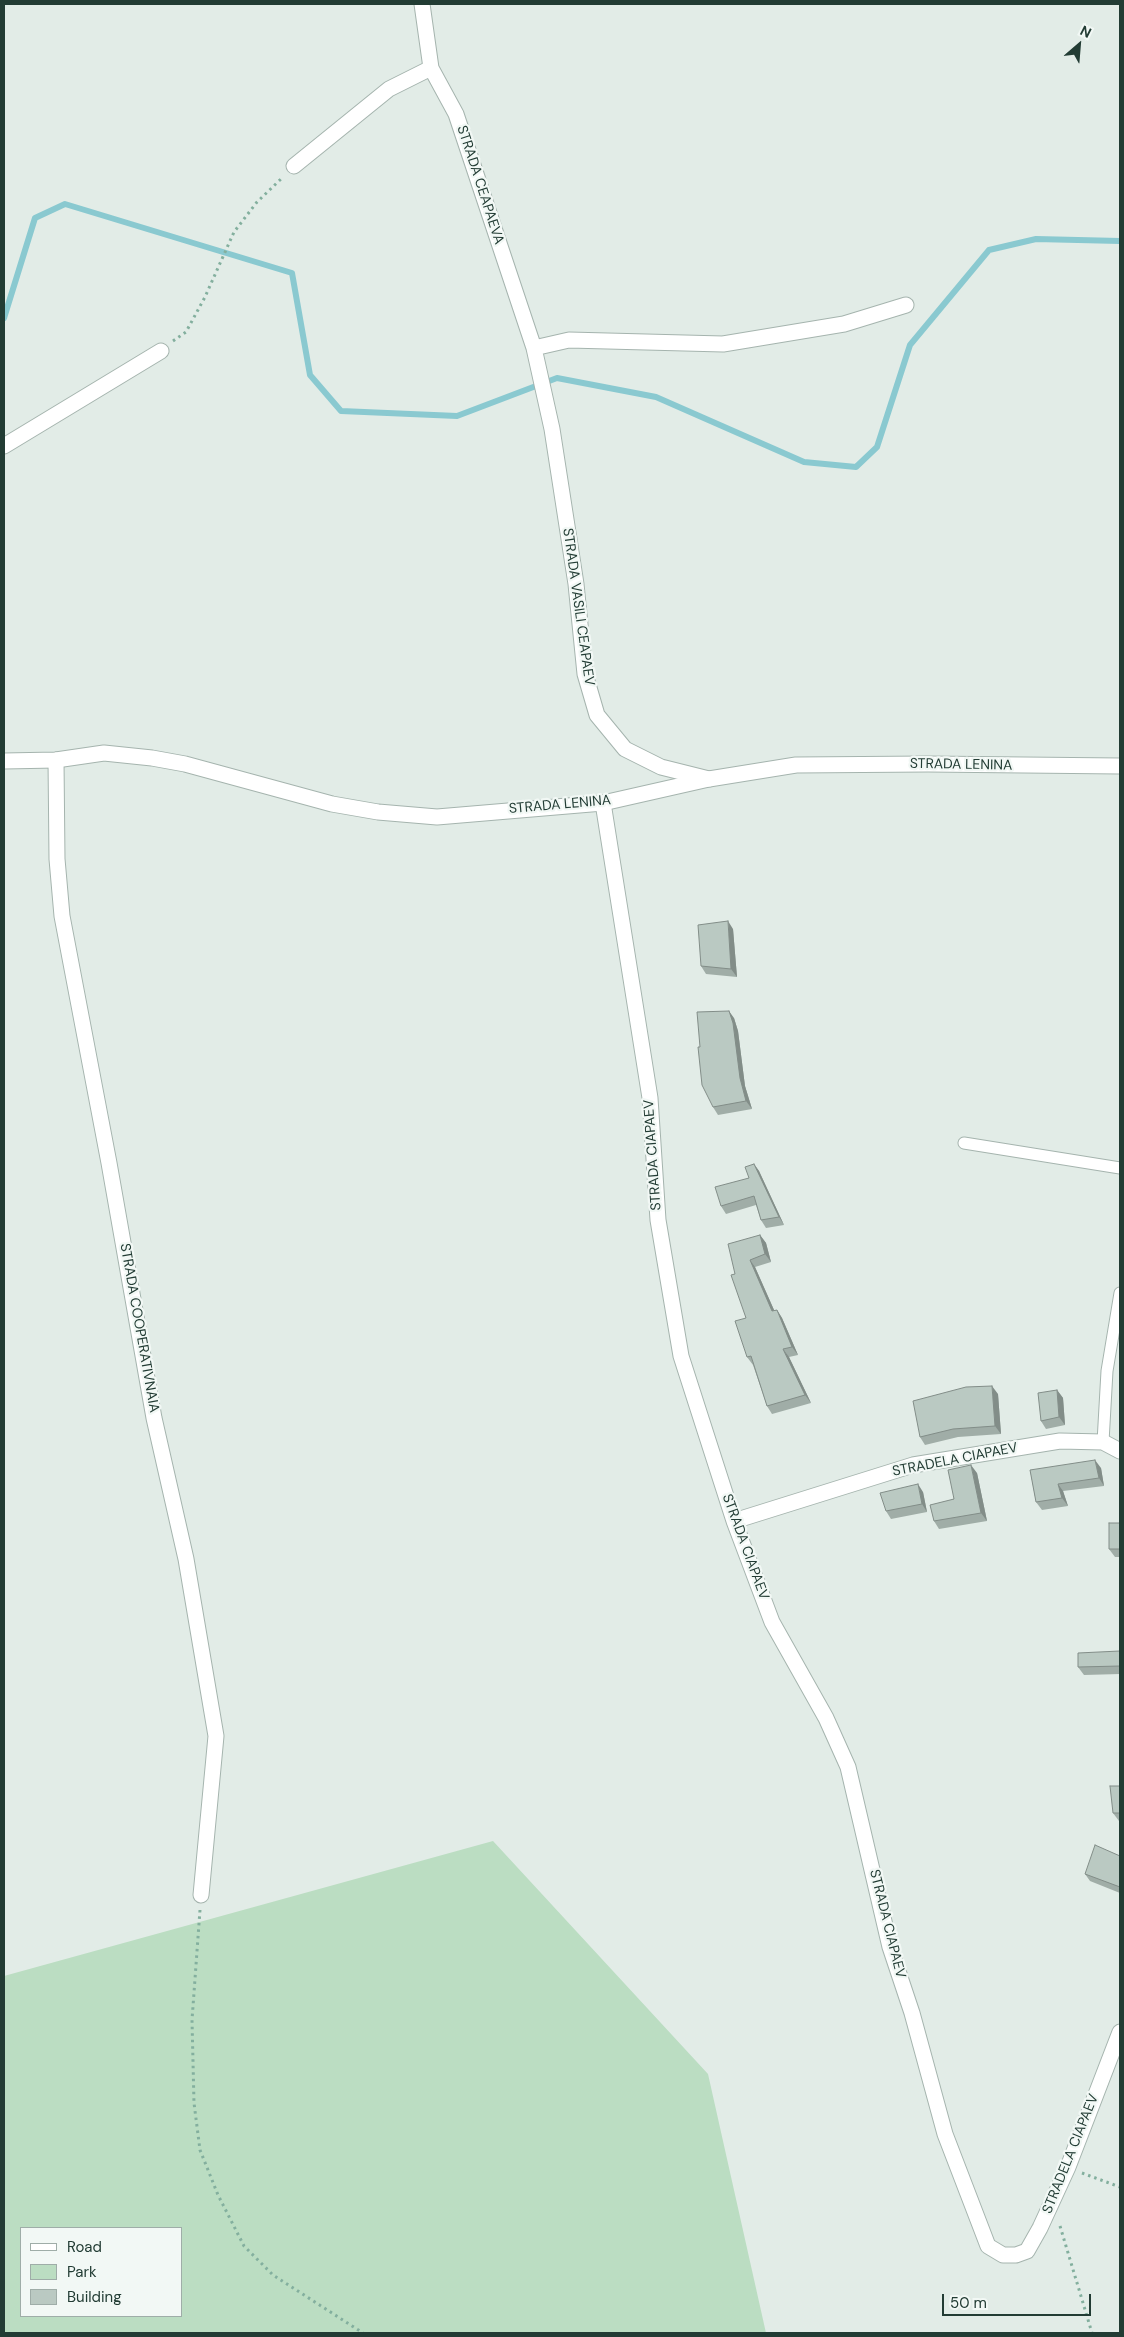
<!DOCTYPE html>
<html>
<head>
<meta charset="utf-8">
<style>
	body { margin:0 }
	#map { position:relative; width:1124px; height:2337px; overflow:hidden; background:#e2ece7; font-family:"DM Sans",sans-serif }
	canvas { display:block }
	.frame { position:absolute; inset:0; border:5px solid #223c34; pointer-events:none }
	.legend { position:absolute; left:20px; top:2227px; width:162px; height:90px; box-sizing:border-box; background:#f2f8f5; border:1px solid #9fada8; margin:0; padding:6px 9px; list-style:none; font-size:15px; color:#223c34 }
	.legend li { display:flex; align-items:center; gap:10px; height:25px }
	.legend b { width:25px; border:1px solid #9fada8 }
	.north { position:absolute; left:1054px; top:20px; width:50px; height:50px; -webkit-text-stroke:4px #f2f8f5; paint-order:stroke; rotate:27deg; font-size:14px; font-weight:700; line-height:20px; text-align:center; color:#223c34 }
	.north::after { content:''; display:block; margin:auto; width:18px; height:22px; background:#223c34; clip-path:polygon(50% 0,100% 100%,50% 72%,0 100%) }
	.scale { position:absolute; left:942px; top:2294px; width:149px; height:22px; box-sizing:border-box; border:2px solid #223c34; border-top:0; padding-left:6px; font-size:15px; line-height:18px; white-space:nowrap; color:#223c34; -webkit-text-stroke:4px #f2f8f5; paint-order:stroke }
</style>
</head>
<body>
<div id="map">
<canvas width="1124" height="2337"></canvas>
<div class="frame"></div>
<ul class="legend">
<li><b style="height:6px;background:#fff"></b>Road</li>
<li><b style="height:14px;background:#bbddc2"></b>Park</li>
<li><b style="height:14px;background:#bac9c2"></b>Building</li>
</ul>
<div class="north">N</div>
<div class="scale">50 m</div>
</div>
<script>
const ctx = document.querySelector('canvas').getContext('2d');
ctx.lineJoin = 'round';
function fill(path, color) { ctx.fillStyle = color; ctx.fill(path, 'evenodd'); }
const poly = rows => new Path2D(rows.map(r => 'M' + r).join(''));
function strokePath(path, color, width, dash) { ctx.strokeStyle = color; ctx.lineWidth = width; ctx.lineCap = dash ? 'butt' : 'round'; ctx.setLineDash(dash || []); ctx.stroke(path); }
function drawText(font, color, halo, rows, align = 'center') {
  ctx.font = font + ' "DM Sans",sans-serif'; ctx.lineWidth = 4.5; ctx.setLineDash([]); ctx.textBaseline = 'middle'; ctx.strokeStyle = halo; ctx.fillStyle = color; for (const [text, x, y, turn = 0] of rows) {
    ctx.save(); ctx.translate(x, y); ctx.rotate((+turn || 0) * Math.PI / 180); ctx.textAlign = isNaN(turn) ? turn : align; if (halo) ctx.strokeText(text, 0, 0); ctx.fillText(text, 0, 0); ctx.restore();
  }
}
fill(poly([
	[493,1841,708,2074,766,2333,4,2333,4,1976],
	[21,2228,181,2228,181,2316,21,2316]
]), '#bbddc2');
strokePath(poly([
	[4,318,35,218,65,204,292,273,310,375,341,411,457,416,557,378,656,397,804,462,856,467,877,447,910,345,989,250,1036,239,1120,241]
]), '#8ac9d0', 6);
const service = poly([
	[964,1143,1120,1168],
	[1103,1442,1107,1371,1120,1293]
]);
const minor = poly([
	[422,4,431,68,456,114,534,348,552,429,576,584,585,674,597,715,625,749,661,767,709,779],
	[294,166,389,89,431,68],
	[534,348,569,340,723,344,844,324,906,305],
	[4,446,161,351],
	[56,760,57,859,62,916,109,1163,154,1418,186,1559,216,1736,201,1895],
	[603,803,650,1098,658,1220,681,1356,734,1521,772,1622,826,1718,848,1767,890,1947,912,2013,945,2134,988,2246,1003,2255,1016,2255,1027,2251,1040,2228,1068,2167,1120,2032],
	[734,1521,913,1465,1060,1441,1103,1442,1120,1451]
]);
const tertiary = poly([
	[4,761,56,760,104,753,152,758,185,764,332,804,378,812,437,817,603,803,709,779,796,765,928,764,1120,766]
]);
strokePath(service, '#a5b4ae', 13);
strokePath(minor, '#a5b4ae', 17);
strokePath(tertiary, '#a5b4ae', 17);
strokePath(poly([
	[173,341,186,332,205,297,234,232,257,202,282,178],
	[200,1910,192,2020,194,2103,200,2150,218,2195,244,2246,273,2275,363,2333],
	[1082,2173,1120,2187],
	[1060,2226,1092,2333]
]), '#83af9e', 3, [2.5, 4]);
strokePath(service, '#fff', 11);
strokePath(minor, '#fff', 15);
strokePath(tertiary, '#fff', 15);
fill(poly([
	[733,929,737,977,706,974,701,966],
	[734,1018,738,1031,745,1086,752,1109,718,1115,713,1107],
	[754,1164,759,1171,784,1225,766,1228,761,1220,756,1205,726,1214,721,1206,749,1178],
	[760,1235,766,1243,771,1262,755,1267,774,1310,777,1310,782,1318,798,1355,789,1357,811,1403,772,1414,767,1406,753,1365,747,1357,746,1318,735,1274],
	[1057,1390,1063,1398,1065,1425,1046,1429,1041,1421],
	[998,1394,1001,1434,958,1437,925,1445,920,1437],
	[1101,1468,1104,1486,1063,1491,1068,1506,1042,1510,1036,1502,1030,1470],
	[977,1473,987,1521,939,1529,934,1521],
	[923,1492,927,1512,891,1519,886,1511],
	[1120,1523,1120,1557,1115,1557,1109,1549],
	[1120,1651,1120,1674,1084,1675,1078,1667],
	[1120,1786,1120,1821,1119,1821,1113,1813],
	[1120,1856,1120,1893,1090,1881,1085,1874]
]), '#a0ada7');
fill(poly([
	[728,921,733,929,737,977,731,969],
	[729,1011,734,1018,738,1031,745,1086,752,1109,746,1101,740,1078],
	[754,1164,759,1171,784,1225,779,1217],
	[760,1235,766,1243,771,1262,765,1254],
	[750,1260,755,1267,778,1319,772,1311],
	[777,1310,782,1318,798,1355,792,1347],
	[783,1349,789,1357,811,1403,805,1395],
	[992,1386,998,1394,1001,1434,995,1426],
	[1057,1390,1063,1398,1065,1425,1059,1417],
	[1095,1460,1101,1468,1104,1486,1099,1478],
	[971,1465,977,1473,987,1521,981,1513],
	[918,1484,923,1492,927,1512,922,1504],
	[1058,1484,1063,1491,1068,1506,1062,1498]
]), '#828d88');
const building = poly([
	[728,921,731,969,701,966,698,925,728,921],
	[729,1011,733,1023,740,1078,746,1101,713,1107,702,1085,698,1047,700,1047,697,1012,729,1011],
	[754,1164,779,1217,761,1220,754,1196,721,1206,715,1187,749,1178,745,1167,754,1164],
	[760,1235,765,1254,750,1260,772,1311,777,1310,792,1347,783,1349,805,1395,767,1406,751,1356,747,1357,735,1321,746,1318,731,1275,735,1274,728,1244,760,1235],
	[992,1386,995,1426,953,1429,920,1437,913,1401,966,1387,992,1386],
	[1057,1390,1059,1417,1041,1421,1038,1393,1057,1390],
	[1095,1460,1099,1478,1058,1484,1062,1498,1036,1502,1030,1470,1095,1460],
	[971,1465,981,1513,934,1521,930,1505,954,1499,948,1470,971,1465],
	[918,1484,922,1504,886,1511,880,1493,918,1484],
	[1109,1523,1120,1523,1120,1549,1109,1549,1109,1523],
	[1120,1651,1120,1666,1078,1667,1078,1653,1120,1651],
	[1110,1786,1120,1786,1120,1813,1113,1813,1110,1786],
	[1095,1845,1120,1856,1120,1887,1085,1874,1095,1845]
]);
fill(building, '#bac9c2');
strokePath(building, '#828d88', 1);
drawText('14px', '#223c34', '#f2f8f5', [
	["STRADA CEAPAEVA",480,185,72],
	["STRADA VASILI CEAPAEV",578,607,82],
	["STRADA LENINA",961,765,1],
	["STRADA LENINA",560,805,-5],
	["STRADA CIAPAEV",653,1155,-94],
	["STRADA COOPERATIVNAIA",139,1328,80],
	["STRADELA CIAPAEV",955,1460,-11],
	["STRADA CIAPAEV",745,1547,70],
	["STRADA CIAPAEV",887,1924,76],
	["STRADELA CIAPAEV",1071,2154,-68]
]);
</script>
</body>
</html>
